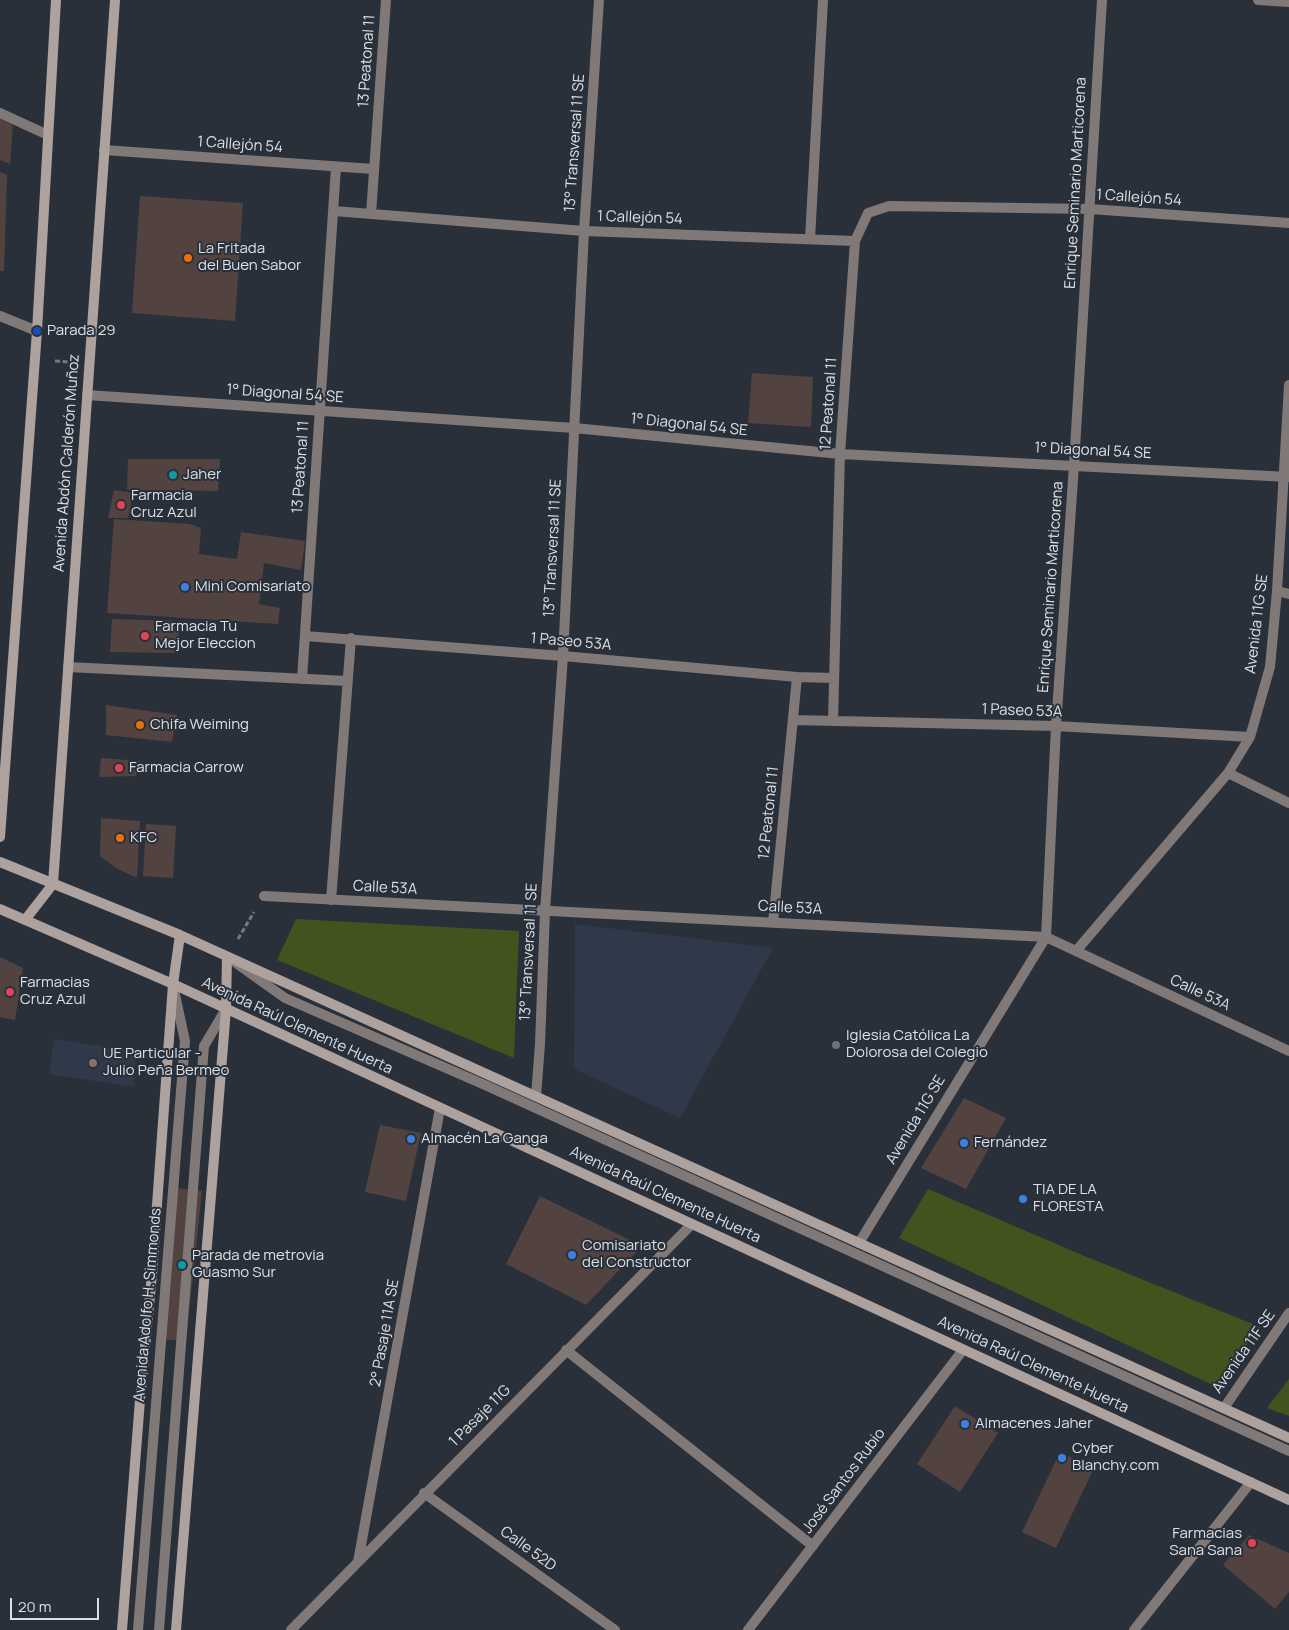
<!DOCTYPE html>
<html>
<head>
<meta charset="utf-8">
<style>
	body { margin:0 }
	#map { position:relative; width:1289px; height:1630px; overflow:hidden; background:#29303a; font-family:Manrope,sans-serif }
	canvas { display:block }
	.scale { position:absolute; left:10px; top:1598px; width:89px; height:22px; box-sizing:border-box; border:2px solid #dbe0e7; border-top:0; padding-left:6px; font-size:15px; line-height:18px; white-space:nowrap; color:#dbe0e7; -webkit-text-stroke:4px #29303a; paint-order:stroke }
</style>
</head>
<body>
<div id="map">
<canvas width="1289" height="1630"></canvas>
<div class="scale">20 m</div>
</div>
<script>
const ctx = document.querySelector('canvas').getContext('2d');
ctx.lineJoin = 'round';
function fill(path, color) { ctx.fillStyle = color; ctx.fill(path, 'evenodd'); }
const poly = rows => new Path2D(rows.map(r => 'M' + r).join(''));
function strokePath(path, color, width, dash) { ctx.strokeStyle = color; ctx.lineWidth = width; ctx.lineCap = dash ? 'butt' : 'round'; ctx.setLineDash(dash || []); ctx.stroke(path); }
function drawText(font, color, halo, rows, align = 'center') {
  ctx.font = font + ' Manrope,sans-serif'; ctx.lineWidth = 4; ctx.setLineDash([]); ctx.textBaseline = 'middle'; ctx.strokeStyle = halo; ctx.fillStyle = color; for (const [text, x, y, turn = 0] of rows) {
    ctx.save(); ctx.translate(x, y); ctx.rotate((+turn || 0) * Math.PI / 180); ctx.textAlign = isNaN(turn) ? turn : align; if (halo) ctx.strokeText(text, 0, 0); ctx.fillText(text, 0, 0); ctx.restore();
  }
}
fill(poly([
	[575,924,773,948,680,1118,574,1069],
	[54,1039,136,1051,134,1087,49,1074]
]), '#303949');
fill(poly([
	[296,919,519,931,514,1058,277,960],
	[928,1189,1082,1255,1260,1327,1217,1387,899,1238],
	[1289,1379,1289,1416,1267,1408]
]), '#41541e');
fill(poly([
	[0,119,13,125,10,164,0,160],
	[0,172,7,175,4,271,0,271],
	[140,196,243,203,235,321,132,313],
	[752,373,813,377,811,427,748,423],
	[128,459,220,459,218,491,127,490],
	[114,490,133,493,128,518,108,518],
	[114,519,190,524,201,528,199,554,237,559,241,532,305,541,301,570,264,563,259,604,280,608,278,624,107,613],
	[112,619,180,621,177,653,110,652],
	[106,705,177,715,172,742,106,735],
	[101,758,140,761,136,776,99,777],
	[101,818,140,821,137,878,116,868,100,856],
	[146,824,176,826,173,878,143,876],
	[0,957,23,968,15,1020,0,1017],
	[964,1098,1006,1118,966,1189,921,1168],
	[380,1125,421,1133,406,1201,365,1192],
	[177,1188,202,1191,186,1341,162,1339],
	[540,1196,642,1246,586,1305,506,1264],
	[955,1406,998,1433,960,1492,917,1464],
	[1060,1452,1094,1468,1056,1548,1022,1532],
	[1249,1535,1289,1553,1289,1592,1275,1609,1223,1565]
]), '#524341');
strokePath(poly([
	[55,361,69,362],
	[238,939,254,912]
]), '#747a83', 3, [5, 2.5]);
strokePath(poly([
	[236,963,285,998,485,1085,1289,1451],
	[138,1630,185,1041,174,990],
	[159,1630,204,1046,226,1009]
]), '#807977', 10);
strokePath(poly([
	[1258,0,1289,2],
	[0,113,48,135],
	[104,150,373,169],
	[334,211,584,231,855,241],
	[371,214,386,0],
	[810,239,823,0],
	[0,316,37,331],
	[87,395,574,428,840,454,1289,477],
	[1277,591,1289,594],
	[305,636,563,656,797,677,834,678],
	[68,667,347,681],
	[302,679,336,167],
	[793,720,1056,726,1250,737],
	[833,721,840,454,855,241,868,213,889,206,1090,209,1289,223],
	[1228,773,1289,803],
	[264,896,1046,937,1289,1051],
	[331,900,351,638],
	[773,923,797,677],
	[1076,951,1228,773,1250,737,1270,667,1277,591,1289,385],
	[536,1096,540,1044,545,911,563,656,584,231,599,0],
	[859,1243,1046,937,1056,726,1074,465,1102,0],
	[566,1350,813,1546],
	[1224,1408,1289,1313],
	[424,1493,615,1630],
	[358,1562,440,1108],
	[291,1630,692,1224],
	[748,1630,963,1350],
	[1134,1630,1251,1482]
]), '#807977', 10);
strokePath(poly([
	[0,837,37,331,56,0],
	[0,862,180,935,1289,1438],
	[0,909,173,984,1289,1500],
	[25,920,53,884,115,0],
	[122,1630,140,1400,152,1274,173,984,180,935],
	[176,1630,226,1009,227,957]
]), '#aea29f', 10);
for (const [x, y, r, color] of [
	[188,258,5,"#e8710a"],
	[37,331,5,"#1a4fb4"],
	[173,475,5,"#0f9aa8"],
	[121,505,5,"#e0444e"],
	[185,587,5,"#3f7fe0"],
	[145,636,5,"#e0444e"],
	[140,725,5,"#e8710a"],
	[119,768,5,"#e0444e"],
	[120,838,5,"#e8710a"],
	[10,992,5,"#e0444e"],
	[836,1045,5,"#6b7280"],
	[93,1063,5,"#8d6e63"],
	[411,1139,5,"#3f7fe0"],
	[964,1143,5,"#3f7fe0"],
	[1023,1199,5,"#3f7fe0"],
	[572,1255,5,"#3f7fe0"],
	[182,1265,5,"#0f9aa8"],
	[965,1424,5,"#3f7fe0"],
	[1062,1458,5,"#3f7fe0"],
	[1252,1543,5,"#e0444e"]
]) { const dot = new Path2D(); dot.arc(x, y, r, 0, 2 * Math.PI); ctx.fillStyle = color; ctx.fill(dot); strokePath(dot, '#29303a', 2); }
drawText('15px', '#dbe0e7', '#29303a', [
	["13 Peatonal 11",367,61,-86],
	["13° Transversal 11 SE",575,143,-86],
	["1 Callejón 54",240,145,4],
	["Enrique Seminario Marticorena",1076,183,-87],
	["1 Callejón 54",1139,198,4],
	["1 Callejón 54",640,218,2],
	["1° Diagonal 54 SE",285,394,4],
	["12 Peatonal 11",829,404,-86],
	["1° Diagonal 54 SE",689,425,6],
	["1° Diagonal 54 SE",1093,451,3],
	["Avenida Abdón Calderón Muñoz",67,463,-86],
	["13 Peatonal 11",301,467,-86],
	["13° Transversal 11 SE",553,548,-87],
	["Enrique Seminario Marticorena",1051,587,-86],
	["Avenida 11G SE",1257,624,-83],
	["1 Paseo 53A",571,642,5],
	["1 Paseo 53A",1022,711,2],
	["12 Peatonal 11",769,813,-84],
	["Calle 53A",385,888,3],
	["Calle 53A",790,908,3],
	["13° Transversal 11 SE",529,952,-87],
	["Calle 53A",1200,993,25],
	["Avenida Raúl Clemente Huerta",297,1026,25],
	["Avenida 11G SE",916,1120,-59],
	["Avenida Raúl Clemente Huerta",665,1195,25],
	["Avenida Adolfo H. Simmonds",148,1305,-85],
	["2° Pasaje 11A SE",385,1333,-80],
	["Avenida 11F SE",1244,1352,-55],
	["Avenida Raúl Clemente Huerta",1033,1365,25],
	["1 Pasaje 11G",480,1416,-45],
	["José Santos Rubio",844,1481,-53],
	["Calle 52D",528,1549,36]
]);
drawText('15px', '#dbe0e7', '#29303a', [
	["La Fritada",198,249],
	["del Buen Sabor",198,266],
	["Parada 29",47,331],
	["Jaher",183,475],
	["Farmacia",131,496],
	["Cruz Azul",131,513],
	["Mini Comisariato",195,587],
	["Farmacia Tu",155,627],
	["Mejor Eleccion",155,644],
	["Chifa Weiming",150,725],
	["Farmacia Carrow",129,768],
	["KFC",130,838],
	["Farmacias",20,983],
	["Cruz Azul",20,1000],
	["Iglesia Católica La",846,1036],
	["Dolorosa del Colegio",846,1053],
	["UE Particular -",103,1054],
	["Julio Peña Bermeo",103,1071],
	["Almacén La Ganga",421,1139],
	["Fernández",974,1143],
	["TIA DE LA",1033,1190],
	["FLORESTA",1033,1207],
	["Comisariato",582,1246],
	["del Constructor",582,1263],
	["Parada de metrovia",192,1256],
	["Guasmo Sur",192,1273],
	["Almacenes Jaher",975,1424],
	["Cyber",1072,1449],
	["Blanchy.com",1072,1466],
	["Farmacias",1242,1534,"right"],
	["Sana Sana",1242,1551,"right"]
], 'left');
</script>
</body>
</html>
